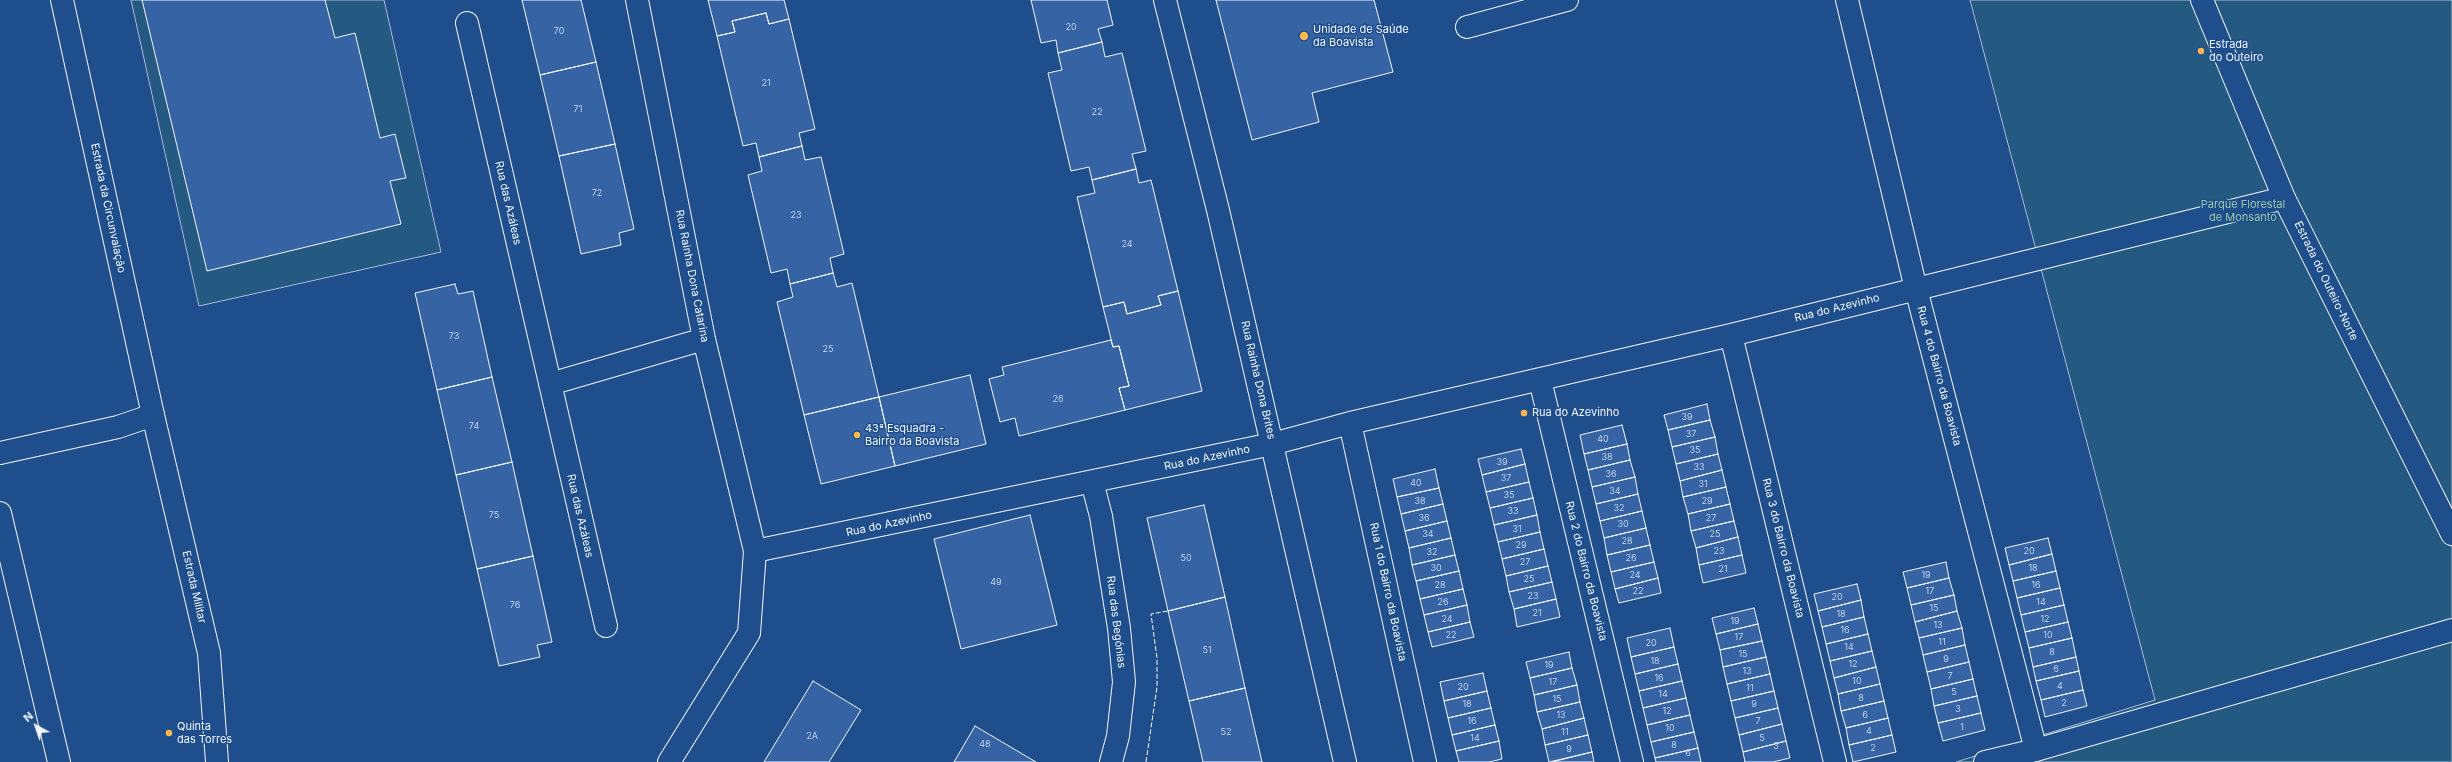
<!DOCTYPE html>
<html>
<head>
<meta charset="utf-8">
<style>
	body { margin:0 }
	#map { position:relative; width:2452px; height:762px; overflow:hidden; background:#1f4e8c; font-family:Inter,sans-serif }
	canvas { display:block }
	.north { position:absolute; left:16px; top:706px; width:40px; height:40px; -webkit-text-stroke:3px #1f4e8c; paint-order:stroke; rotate:320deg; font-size:11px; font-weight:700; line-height:16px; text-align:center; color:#f2f6ff }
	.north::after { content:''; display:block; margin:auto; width:14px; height:18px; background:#f2f6ff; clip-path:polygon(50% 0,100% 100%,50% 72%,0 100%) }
</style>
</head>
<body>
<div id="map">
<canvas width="2452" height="762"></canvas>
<div class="north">N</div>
</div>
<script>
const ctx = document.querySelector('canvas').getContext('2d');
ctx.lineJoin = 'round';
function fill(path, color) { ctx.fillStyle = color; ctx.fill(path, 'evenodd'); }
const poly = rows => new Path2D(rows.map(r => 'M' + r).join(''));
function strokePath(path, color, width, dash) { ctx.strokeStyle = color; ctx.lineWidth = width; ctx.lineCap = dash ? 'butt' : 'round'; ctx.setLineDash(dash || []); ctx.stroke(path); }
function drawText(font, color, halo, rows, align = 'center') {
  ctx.font = font + ' Inter,sans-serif'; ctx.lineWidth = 3; ctx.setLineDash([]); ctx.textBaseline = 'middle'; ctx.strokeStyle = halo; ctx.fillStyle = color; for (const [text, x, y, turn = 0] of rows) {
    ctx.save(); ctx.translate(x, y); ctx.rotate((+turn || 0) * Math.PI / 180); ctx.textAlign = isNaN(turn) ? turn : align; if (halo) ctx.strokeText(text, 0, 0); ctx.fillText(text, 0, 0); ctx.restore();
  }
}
const green = poly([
	[131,0,384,0,441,252,199,306,131,0],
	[1970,0,2452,0,2452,762,1956,762,2155,700,1970,0]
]);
fill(green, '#245a82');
strokePath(green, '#a8bbd7', 1);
const building = poly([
	[142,0,325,0,335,38,355,33,380,138,395,134,406,178,390,181,401,224,207,271,142,0],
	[522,0,581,0,596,62,540,75,522,0],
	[708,0,784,0,789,19,769,24,766,13,732,21,735,32,717,36,708,0],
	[1031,0,1107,0,1113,25,1098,29,1102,42,1058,53,1056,40,1041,43,1031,0],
	[1216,0,1374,0,1393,72,1312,93,1319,122,1252,140,1216,0],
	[766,13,769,24,789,19,815,129,799,133,802,146,759,157,756,143,743,146,717,36,735,32,732,21,766,13],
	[1102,42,1105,57,1122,53,1146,151,1132,154,1136,169,1092,180,1089,167,1071,171,1048,73,1062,70,1058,53,1102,42],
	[596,62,615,144,559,156,540,75,596,62],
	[615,144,634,229,619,233,621,245,581,254,559,156,615,144],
	[802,146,805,160,821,157,844,254,830,258,833,273,790,284,787,269,771,273,748,175,762,171,759,157,802,146],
	[1136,169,1139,183,1151,180,1178,291,1158,296,1161,305,1127,314,1124,302,1103,307,1077,197,1095,193,1092,180,1136,169],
	[833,273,837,287,852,283,879,397,804,415,777,302,793,297,790,284,833,273],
	[455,284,458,294,473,291,492,377,437,390,415,293,455,284],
	[1178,291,1202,391,1125,410,1119,388,1129,386,1119,346,1113,347,1103,307,1124,302,1127,314,1161,305,1158,296,1178,291],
	[1111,340,1113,347,1119,346,1129,386,1119,388,1125,410,1019,436,1015,418,1000,422,989,379,1004,375,1002,367,1111,340],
	[970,375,986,444,895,466,879,397,970,375],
	[492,377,512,462,456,475,437,390,492,377],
	[879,397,895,466,821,484,804,415,879,397],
	[1707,404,1710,420,1668,430,1664,415,1707,404],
	[1710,420,1715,437,1672,447,1668,430,1710,420],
	[1622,425,1627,444,1584,454,1580,435,1622,425],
	[1715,437,1718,454,1676,464,1672,447,1715,437],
	[1627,444,1630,460,1588,470,1584,454,1627,444],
	[1521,449,1525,464,1482,475,1478,459,1521,449],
	[1718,454,1722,470,1680,481,1676,464,1718,454],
	[1630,460,1635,477,1592,487,1588,470,1630,460],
	[512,462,533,556,477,569,456,475,512,462],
	[1525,464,1529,482,1486,492,1482,475,1525,464],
	[1435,469,1439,488,1397,497,1393,479,1435,469],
	[1722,470,1726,487,1683,497,1680,481,1722,470],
	[1635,477,1638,494,1596,504,1592,487,1635,477],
	[1529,482,1533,498,1490,508,1486,492,1529,482],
	[1726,487,1730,504,1688,514,1683,497,1726,487],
	[1439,488,1443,504,1401,514,1397,497,1439,488],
	[1638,494,1642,511,1600,521,1596,504,1638,494],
	[1533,498,1537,515,1494,525,1490,508,1533,498],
	[1443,504,1447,521,1405,531,1401,514,1443,504],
	[1730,504,1734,521,1691,531,1688,514,1730,504],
	[1204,505,1225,597,1168,611,1147,518,1204,505],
	[1642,511,1646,528,1604,538,1600,521,1642,511],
	[1030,515,1057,625,961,649,934,539,1030,515],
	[1537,515,1540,532,1498,542,1494,525,1537,515],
	[1447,521,1451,538,1409,548,1405,531,1447,521],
	[1734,521,1738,537,1696,548,1691,531,1734,521],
	[1646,528,1650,545,1607,555,1604,538,1646,528],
	[1540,532,1544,549,1502,559,1498,542,1540,532],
	[1738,537,1742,555,1699,565,1696,548,1738,537],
	[1451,538,1455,555,1412,565,1409,548,1451,538],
	[2048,538,2052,554,2009,565,2005,548,2048,538],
	[1650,545,1654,562,1611,572,1607,555,1650,545],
	[1544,549,1548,566,1506,576,1502,559,1544,549],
	[2052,554,2056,571,2013,581,2009,565,2052,554],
	[1455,555,1459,571,1416,581,1412,565,1455,555],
	[1742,555,1746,573,1703,583,1699,565,1742,555],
	[533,556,552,642,537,645,540,657,499,666,477,569,533,556],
	[1654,562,1658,578,1615,589,1611,572,1654,562],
	[1946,562,1949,578,1907,588,1903,572,1946,562],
	[1548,566,1552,582,1509,592,1506,576,1548,566],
	[1459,571,1463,589,1420,599,1416,581,1459,571],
	[2056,571,2060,588,2017,598,2013,581,2056,571],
	[1658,578,1661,593,1619,603,1615,589,1658,578],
	[1949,578,1954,595,1911,605,1907,588,1949,578],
	[1552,582,1556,599,1514,609,1509,592,1552,582],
	[1857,584,1861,600,1818,611,1814,594,1857,584],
	[2060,588,2064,605,2021,615,2017,598,2060,588],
	[1463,589,1467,605,1424,615,1420,599,1463,589],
	[1954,595,1957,611,1915,622,1911,605,1954,595],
	[1225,597,1245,688,1189,701,1168,611,1225,597],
	[1556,599,1560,617,1517,627,1514,609,1556,599],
	[1861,600,1864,617,1822,627,1818,611,1861,600],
	[1467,605,1470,622,1428,632,1424,615,1467,605],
	[2064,605,2068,622,2025,632,2021,615,2064,605],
	[1754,608,1758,624,1716,634,1712,618,1754,608],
	[1957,611,1962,628,1919,638,1915,622,1957,611],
	[1864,617,1868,634,1826,644,1822,627,1864,617],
	[1470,622,1474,637,1432,647,1428,632,1470,622],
	[2068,622,2072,638,2029,648,2025,632,2068,622],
	[1758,624,1762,641,1720,650,1716,634,1758,624],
	[1670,628,1674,647,1631,657,1627,638,1670,628],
	[1962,628,1965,645,1923,655,1919,638,1962,628],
	[1868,634,1872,651,1830,661,1826,644,1868,634],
	[2072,638,2076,657,2033,667,2029,648,2072,638],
	[1762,641,1766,657,1723,667,1720,650,1762,641],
	[1965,645,1969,662,1927,672,1923,655,1965,645],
	[1674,647,1678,664,1635,674,1631,657,1674,647],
	[1872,651,1876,667,1834,678,1830,661,1872,651],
	[1569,652,1572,668,1530,678,1526,662,1569,652],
	[1766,657,1770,674,1727,684,1723,667,1766,657],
	[2076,657,2079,671,2036,681,2033,667,2076,657],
	[1969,662,1973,679,1931,689,1927,672,1969,662],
	[1678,664,1682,681,1639,691,1635,674,1678,664],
	[1876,667,1880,684,1838,694,1834,678,1876,667],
	[1572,668,1577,685,1534,695,1530,678,1572,668],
	[2079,671,2083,690,2041,700,2036,681,2079,671],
	[1483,673,1487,691,1444,701,1440,682,1483,673],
	[1770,674,1774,691,1731,701,1727,684,1770,674],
	[1973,679,1977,696,1934,706,1931,689,1973,679],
	[813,681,861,710,829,762,764,762,813,681],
	[1682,681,1686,698,1643,708,1639,691,1682,681],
	[1880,684,1884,701,1841,711,1838,694,1880,684],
	[1577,685,1580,702,1537,712,1534,695,1577,685],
	[1245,688,1262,762,1203,762,1189,701,1245,688],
	[2083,690,2087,706,2045,717,2041,700,2083,690],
	[1487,691,1491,708,1448,718,1444,701,1487,691],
	[1774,691,1778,708,1735,718,1731,701,1774,691],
	[1977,696,1981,713,1938,723,1934,706,1977,696],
	[1686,698,1690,715,1647,725,1643,708,1686,698],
	[1884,701,1888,718,1846,728,1841,711,1884,701],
	[1580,702,1584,718,1542,729,1537,712,1580,702],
	[1491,708,1495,725,1452,735,1448,718,1491,708],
	[1778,708,1782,724,1739,735,1735,718,1778,708],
	[1981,713,1985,730,1943,741,1938,723,1981,713],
	[1690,715,1694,732,1651,742,1647,725,1690,715],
	[1584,718,1588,735,1545,745,1542,729,1584,718],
	[1888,718,1892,735,1849,745,1846,728,1888,718],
	[1782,724,1786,741,1743,752,1739,735,1782,724],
	[1495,725,1499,741,1456,751,1452,735,1495,725],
	[975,726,1036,762,954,762,975,726],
	[1694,732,1698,748,1655,758,1651,742,1694,732],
	[1588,735,1592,752,1549,762,1545,745,1588,735],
	[1892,735,1896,752,1853,762,1849,745,1892,735],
	[1499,741,1502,759,1489,762,1459,762,1456,751,1499,741],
	[1786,741,1790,758,1773,762,1745,762,1743,752,1786,741],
	[1698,748,1701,762,1656,762,1655,758,1698,748],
	[1592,752,1594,762,1552,762,1592,752]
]);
fill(building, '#3563a3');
strokePath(building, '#f2f6ff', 1);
const minor = poly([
	[637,0,704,339,755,551,749,633,669,762],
	[1165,0,1218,210,1345,762],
	[1847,0,1916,289,2036,750],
	[467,23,606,626],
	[1467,27,1567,0],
	[1731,335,1835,762],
	[1540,380,1632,762],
	[550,384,704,339],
	[1350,423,1425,762],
	[0,453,118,427,153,415],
	[1092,482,1101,516,1119,628,1124,682,1118,736,1111,762],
	[755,551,1272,444,1350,423,1731,335,2284,198],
	[1985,762,2036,750,2452,630]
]);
const tertiary = poly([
	[62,0,153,415,209,653,217,762],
	[2202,0,2284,198,2452,534]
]);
const trunk = poly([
	[0,513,59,762]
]);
strokePath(minor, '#f2f6ff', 24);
strokePath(tertiary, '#f2f6ff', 24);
strokePath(trunk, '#f2f6ff', 24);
strokePath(minor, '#1f4e8c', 22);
strokePath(tertiary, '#1f4e8c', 22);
strokePath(trunk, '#1f4e8c', 22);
strokePath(poly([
	[1146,762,1157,687,1157,658,1151,614,1168,611]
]), '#f2f6ff', 1, [5, 2]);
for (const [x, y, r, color] of [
	[1304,36,5,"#ffb74d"],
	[2201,51,4,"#ffb74d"],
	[1524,413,4,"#ffb74d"],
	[857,435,4,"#ffb74d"],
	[169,733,4,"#ffb74d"]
]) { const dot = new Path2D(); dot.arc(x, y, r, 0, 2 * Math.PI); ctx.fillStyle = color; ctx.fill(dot); strokePath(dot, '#1f4e8c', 1.5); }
drawText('9px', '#c3d1e8', null, [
	["20",1071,27],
	["70",559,31],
	["21",766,83],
	["71",578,109],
	["22",1097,112],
	["72",597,193],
	["23",796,215],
	["24",1127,244],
	["73",454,336],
	["25",828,349],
	["26",1058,399],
	["39",1687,417],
	["74",474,426],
	["37",1691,434],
	["40",1603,439],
	["35",1695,450],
	["38",1607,457],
	["39",1502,462],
	["33",1699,467],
	["36",1611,474],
	["37",1506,478],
	["40",1416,483],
	["31",1703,484],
	["34",1615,491],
	["35",1509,495],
	["38",1420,501],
	["29",1707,501],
	["32",1619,508],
	["33",1513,511],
	["75",494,515],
	["36",1424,518],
	["27",1711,518],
	["30",1623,524],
	["31",1517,529],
	["34",1428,534],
	["25",1715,534],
	["28",1627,541],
	["29",1521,545],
	["23",1719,551],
	["20",2029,551],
	["32",1432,552],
	["50",1186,558],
	["26",1631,558],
	["27",1525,562],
	["30",1436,568],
	["18",2033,568],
	["21",1723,569],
	["24",1635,575],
	["19",1926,575],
	["25",1529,579],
	["49",996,582],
	["28",1440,585],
	["16",2036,585],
	["22",1638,591],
	["17",1930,591],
	["23",1533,596],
	["20",1837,597],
	["26",1443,602],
	["14",2041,602],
	["76",515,605],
	["15",1934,608],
	["21",1537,613],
	["18",1841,614],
	["24",1447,619],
	["12",2045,619],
	["19",1735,621],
	["13",1938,625],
	["16",1845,630],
	["22",1451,635],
	["10",2048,635],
	["17",1739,637],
	["11",1942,642],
	["20",1651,643],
	["14",1849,647],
	["51",1207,650],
	["8",2052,652],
	["15",1743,654],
	["9",1946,659],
	["18",1655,661],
	["12",1853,664],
	["19",1549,665],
	["6",2056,669],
	["13",1747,671],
	["7",1950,676],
	["16",1659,678],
	["10",1857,681],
	["17",1553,682],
	["4",2060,686],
	["20",1463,687],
	["11",1750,688],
	["5",1954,692],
	["14",1663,694],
	["8",1861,698],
	["15",1557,699],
	["2",2064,703],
	["18",1467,704],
	["9",1754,704],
	["3",1958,709],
	["12",1667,711],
	["13",1561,715],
	["6",1865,715],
	["16",1472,721],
	["7",1758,721],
	["1",1962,727],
	["10",1670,728],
	["4",1869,731],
	["52",1226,732],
	["11",1565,732],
	["2A",812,736],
	["14",1475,738],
	["5",1762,738],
	["48",985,744],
	["8",1674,745],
	["3",1776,746],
	["2",1873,748],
	["9",1569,749],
	["6",1688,753]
]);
drawText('11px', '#f2f6ff', '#1f4e8c', [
	["Unidade de Saúde",1313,30],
	["da Boavista",1313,43],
	["Estrada",2209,45],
	["do Outeiro",2209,58],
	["Rua do Azevinho",1532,413],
	["43ª Esquadra -",865,429],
	["Bairro da Boavista",865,442],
	["Quinta",177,727],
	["das Torres",177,740]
], 'left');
drawText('11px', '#f2f6ff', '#1f4e8c', [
	["Rua das Azáleas",508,203,77],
	["Estrada da Circunvalação",108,208,78],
	["Rua Rainha Dona Catarina",692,276,79],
	["Estrada do Outeiro-Norte",2326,281,64],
	["Rua do Azevinho",1837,308,-14],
	["Rua 4 do Bairro da Boavista",1939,376,75],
	["Rua Rainha Dona Brites",1258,380,77],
	["Rua do Azevinho",1207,458,-12],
	["Rua das Azáleas",580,516,77],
	["Rua do Azevinho",889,524,-12],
	["Rua 3 do Bairro da Boavista",1783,548,76],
	["Rua 2 do Bairro da Boavista",1586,571,76],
	["Estrada Militar",194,587,77],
	["Rua 1 do Bairro da Boavista",1388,592,78],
	["Rua das Begónias",1116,622,83]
]);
drawText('11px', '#97c8a6', '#1f4e8c', [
	["Parque Florestal",2243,205],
	["de Monsanto",2243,218]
]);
</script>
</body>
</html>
